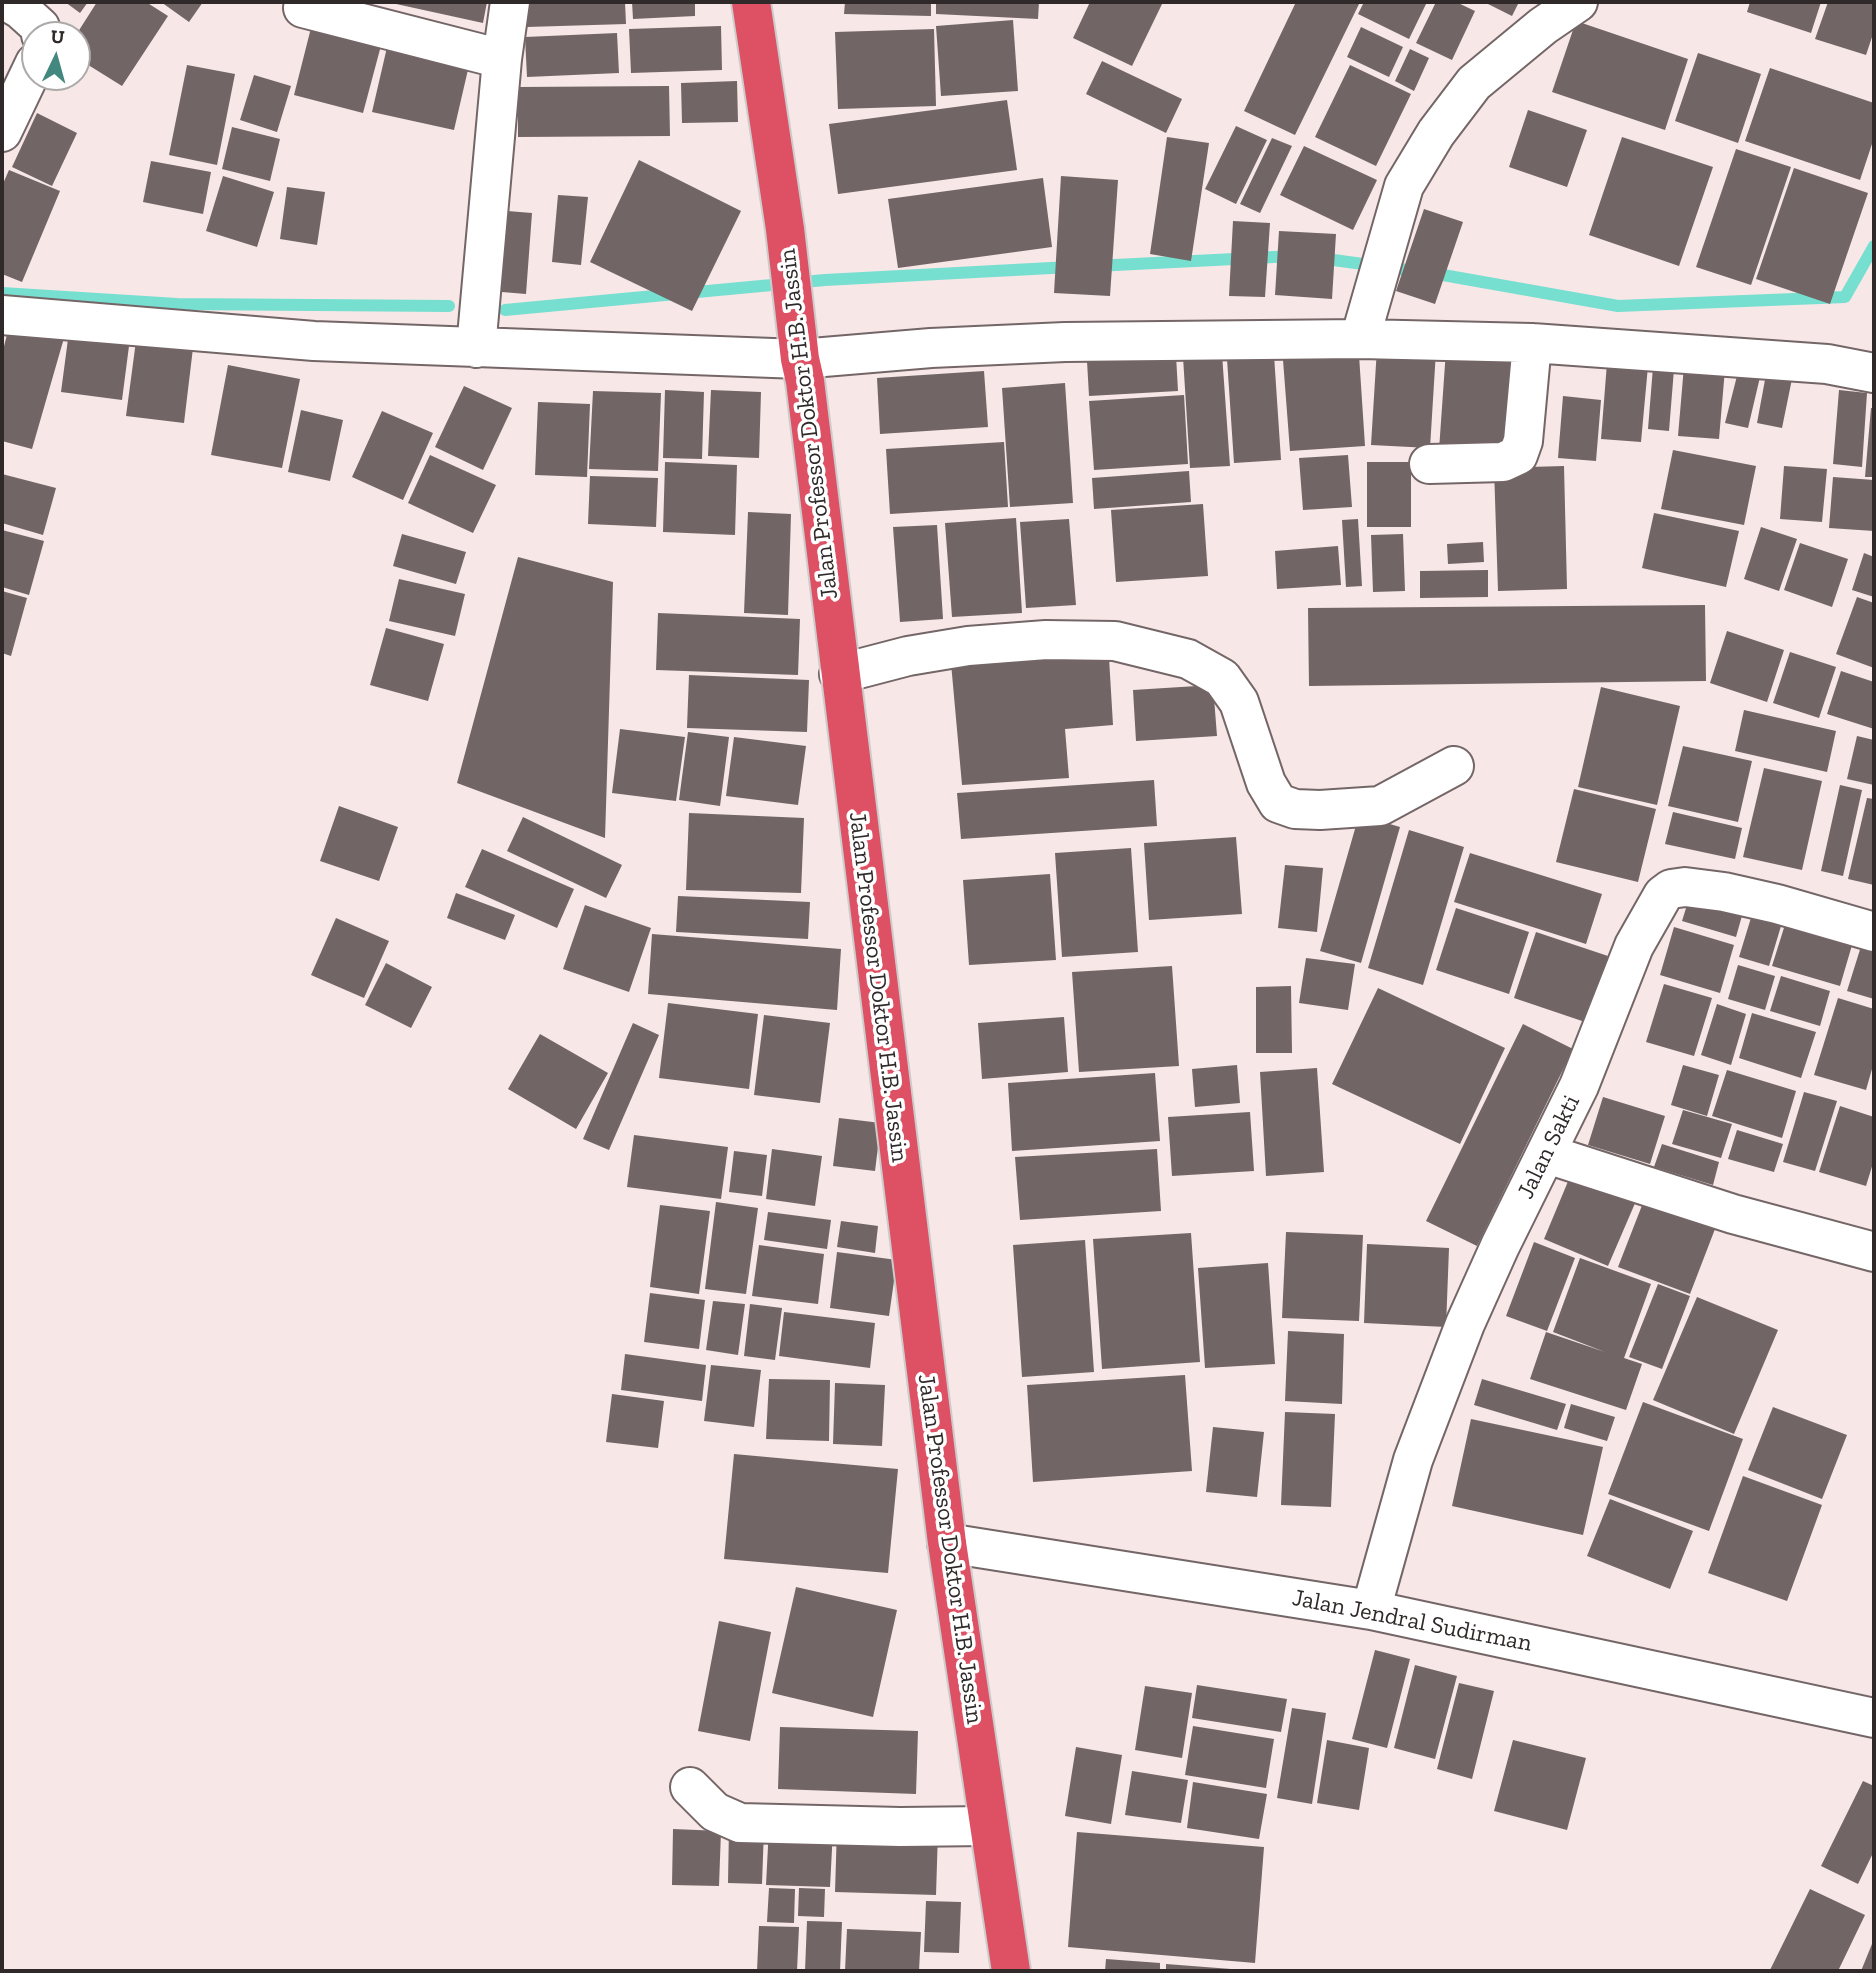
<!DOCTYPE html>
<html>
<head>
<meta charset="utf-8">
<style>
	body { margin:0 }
	#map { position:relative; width:1876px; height:1973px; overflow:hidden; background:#f7e7e7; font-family:"Zilla Slab",serif }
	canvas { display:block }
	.frame { position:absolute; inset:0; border:4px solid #2f2929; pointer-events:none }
	.north { position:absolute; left:21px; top:21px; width:70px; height:70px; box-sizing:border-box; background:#fff; border:2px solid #aca9a9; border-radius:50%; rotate:5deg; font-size:19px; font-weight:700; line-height:28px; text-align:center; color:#2f2929 }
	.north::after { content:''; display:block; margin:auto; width:24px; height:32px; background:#43887f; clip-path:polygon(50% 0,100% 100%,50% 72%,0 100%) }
</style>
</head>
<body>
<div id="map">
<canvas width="1876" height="1973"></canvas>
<div class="frame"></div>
<div class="north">U</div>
</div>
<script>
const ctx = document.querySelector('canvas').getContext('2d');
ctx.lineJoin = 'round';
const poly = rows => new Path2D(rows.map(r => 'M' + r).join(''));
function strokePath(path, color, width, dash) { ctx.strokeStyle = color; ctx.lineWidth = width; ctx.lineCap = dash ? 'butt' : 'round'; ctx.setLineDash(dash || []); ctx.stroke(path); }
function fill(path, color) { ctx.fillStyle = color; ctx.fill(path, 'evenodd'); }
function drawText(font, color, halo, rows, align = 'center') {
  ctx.font = font + ' "Zilla Slab",serif'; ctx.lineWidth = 7; ctx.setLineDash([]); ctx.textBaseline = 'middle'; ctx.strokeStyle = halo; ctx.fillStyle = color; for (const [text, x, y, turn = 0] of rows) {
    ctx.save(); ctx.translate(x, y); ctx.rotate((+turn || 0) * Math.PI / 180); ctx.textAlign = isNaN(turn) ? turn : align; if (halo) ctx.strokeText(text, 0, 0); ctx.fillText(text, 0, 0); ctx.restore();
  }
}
strokePath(poly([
	[1319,258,1443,275,1618,306,1845,297,1874,246],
	[1095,266,1294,256],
	[2,293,177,304,449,306],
	[505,310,825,280,1070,267]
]), '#77dfd0', 12);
fill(poly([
	[65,2,88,2,80,13],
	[97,2,146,2,168,16,122,86,77,58,76,35],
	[161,2,203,2,189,22],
	[387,2,487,2,483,23],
	[526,2,625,2,626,24,527,27],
	[632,2,695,2,695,16,633,19],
	[845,2,931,2,931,16,844,14],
	[936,2,1039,2,1038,19,936,14],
	[1090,2,1163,2,1132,66,1073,38],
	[1296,2,1360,2,1295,135,1244,111],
	[1364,2,1427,2,1409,39,1358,14],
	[1436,2,1456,2,1475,11,1452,60,1416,43],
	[1484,2,1519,2,1512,16],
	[1750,2,1821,2,1811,33,1747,12],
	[1828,2,1874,2,1874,31,1866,55,1815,39],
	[313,20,383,38,363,113,294,95],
	[1013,20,1018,91,941,96,936,26],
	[1576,21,1688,59,1665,130,1552,92],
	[721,26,722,70,631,73,629,29],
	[1361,27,1403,47,1389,77,1347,57],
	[934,29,936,106,838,109,835,32],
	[617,33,619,73,527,77,525,37],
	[388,43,470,61,454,130,372,112],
	[1410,49,1429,58,1414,91,1395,81],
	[1698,53,1761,74,1738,143,1675,121],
	[1102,61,1182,99,1166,133,1086,94],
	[187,65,235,74,217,165,169,155],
	[1350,65,1411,94,1376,166,1315,137],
	[1770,68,1874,103,1874,138,1860,180,1745,141],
	[254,75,291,86,277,132,240,120],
	[737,81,738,122,682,123,681,83],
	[669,86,670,136,518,137,518,87],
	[1007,100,1017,170,838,194,829,124],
	[1528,110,1587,130,1567,187,1509,167],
	[37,113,77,133,52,186,12,167],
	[1236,126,1267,140,1236,204,1205,189],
	[232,127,280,139,270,181,222,169],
	[1167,137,1209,143,1191,261,1150,254],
	[1622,137,1713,167,1679,266,1589,235],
	[1272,138,1292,146,1260,213,1240,204],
	[1304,146,1377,180,1353,230,1280,195],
	[1736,149,1791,167,1751,285,1696,267],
	[639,160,741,211,692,311,590,262],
	[151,161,211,172,203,214,143,202],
	[1794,168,1868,193,1830,304,1756,279],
	[9,170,60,191,22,282,2,274,2,186],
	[223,176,274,192,257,247,206,231],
	[1061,176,1118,180,1110,296,1054,293],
	[1043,178,1052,247,898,268,888,199],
	[287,187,325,192,317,245,280,239],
	[558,195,588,197,581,265,552,262],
	[1424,209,1463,222,1435,304,1396,291],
	[495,210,532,213,526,294,490,291],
	[1233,221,1270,223,1265,297,1229,296],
	[1279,231,1336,234,1332,299,1275,295],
	[10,323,64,338,32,449,2,441,2,354],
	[68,339,129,346,122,400,61,392],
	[136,341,193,348,184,423,126,416],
	[1377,348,1436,351,1430,448,1371,445],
	[1446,350,1514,355,1507,454,1439,450],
	[1222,354,1230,466,1190,468,1183,357],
	[1176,355,1178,391,1089,396,1087,361],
	[1274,355,1281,460,1234,463,1227,359],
	[1359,355,1365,446,1290,451,1283,360],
	[1607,363,1648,366,1641,442,1601,439],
	[228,365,300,379,282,468,211,455],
	[1684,366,1725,369,1719,439,1678,436],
	[1653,367,1674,369,1669,431,1648,429],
	[1767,369,1793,374,1782,428,1757,423],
	[984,371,988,427,880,434,877,378],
	[1738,372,1760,377,1748,428,1725,423],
	[1065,383,1073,503,1010,507,1002,388],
	[464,386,512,408,483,470,435,447],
	[665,390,704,392,702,459,663,458],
	[711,390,761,392,759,458,708,456],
	[1839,390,1867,393,1862,467,1833,464],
	[593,391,661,393,658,471,589,469],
	[1184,395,1188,464,1094,470,1089,401],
	[1563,396,1601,400,1596,461,1558,458],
	[538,402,590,404,587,477,535,475],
	[1871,408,1874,408,1874,477,1865,477],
	[301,410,343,420,330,481,288,472],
	[382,411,433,433,403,500,352,477],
	[1004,442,1008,507,890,514,886,449],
	[1673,450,1756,466,1744,525,1661,509],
	[430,455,496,485,473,533,408,503],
	[1348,455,1352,507,1303,510,1299,458],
	[665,462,737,465,735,535,663,532],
	[1367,462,1411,462,1411,527,1367,527],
	[1564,466,1567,589,1498,591,1494,468],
	[1784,466,1827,469,1822,522,1780,519],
	[1189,471,1191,502,1094,509,1092,478],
	[2,474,56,488,43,535,2,523],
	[590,476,658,478,656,527,588,524],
	[1833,477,1874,480,1874,531,1829,528],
	[1203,504,1208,576,1116,582,1111,510],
	[748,512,791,514,788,615,744,613],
	[1654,513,1739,531,1726,587,1642,568],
	[1016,518,1022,613,952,617,945,523],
	[1069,519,1076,605,1026,608,1020,522],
	[1358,519,1362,586,1346,587,1342,520],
	[937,525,943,619,900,622,893,527],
	[1761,527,1797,539,1779,591,1744,579],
	[2,530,44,541,29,595,2,587],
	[402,534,466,552,456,584,393,566],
	[1403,534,1405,591,1373,592,1371,535],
	[1483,542,1484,562,1448,564,1447,544],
	[1800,543,1848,559,1832,607,1784,590],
	[1338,546,1341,585,1277,589,1275,551],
	[1864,553,1874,557,1874,597,1852,590],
	[518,557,613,582,605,838,457,783],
	[1488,570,1488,597,1420,598,1420,571],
	[399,579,465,594,455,636,389,621],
	[2,591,27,598,11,656,2,653],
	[1857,597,1874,603,1874,668,1836,654],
	[1705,605,1706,681,1309,686,1308,608],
	[658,613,800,619,798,675,656,670],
	[386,628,444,644,428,701,370,685],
	[1727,631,1784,650,1767,702,1710,683],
	[1108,641,1113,725,1065,729,1069,778,962,785,950,652],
	[1790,652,1836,667,1819,718,1773,703],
	[1841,671,1874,682,1874,729,1827,714],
	[689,675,809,680,807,732,687,728],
	[1213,685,1217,736,1136,741,1133,690],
	[1601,687,1680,706,1657,805,1578,787],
	[1744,710,1836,731,1827,772,1735,751],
	[620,729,685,737,676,801,612,793],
	[688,732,729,737,720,806,679,800],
	[1857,736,1874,740,1874,785,1847,779],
	[734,737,806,746,798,805,726,796],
	[1683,746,1752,761,1738,822,1668,806],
	[1764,768,1822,781,1802,870,1743,857],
	[1154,780,1157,826,961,839,957,793],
	[1840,785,1862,790,1843,876,1821,871],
	[1574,789,1656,809,1638,882,1556,862],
	[1867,798,1874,799,1874,885,1848,879],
	[339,806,398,827,379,881,320,861],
	[1673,812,1742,828,1735,859,1665,844],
	[689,813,804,818,801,893,686,890],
	[1359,815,1400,827,1361,963,1320,951],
	[523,817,622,865,606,898,507,851],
	[1409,830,1464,847,1423,985,1368,968],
	[1236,837,1242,914,1149,920,1144,843],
	[1131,848,1138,952,1062,957,1055,853],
	[482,849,574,889,557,928,465,887],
	[1470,853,1602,894,1586,944,1454,902],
	[1285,865,1323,868,1317,932,1278,928],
	[1050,874,1056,960,969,965,963,880],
	[1692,889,1745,905,1736,937,1682,921],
	[456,893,515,915,505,940,447,918],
	[678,896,810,902,808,939,676,932],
	[585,905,651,928,629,992,563,969],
	[1456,908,1529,932,1509,994,1436,970],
	[1754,908,1784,916,1769,966,1739,957],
	[1788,915,1855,935,1840,986,1772,966],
	[336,918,389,941,364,998,311,975],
	[1674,927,1734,945,1720,993,1660,975],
	[1536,932,1608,956,1585,1022,1514,998],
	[652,934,841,949,837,1010,648,994],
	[1863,940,1874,943,1874,999,1847,991],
	[1306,958,1355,964,1348,1010,1299,1003],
	[386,963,432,987,411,1028,365,1005],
	[1738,965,1775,976,1765,1010,1728,999],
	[1172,966,1179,1066,1079,1072,1072,972],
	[1781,976,1830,991,1820,1026,1770,1011],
	[1664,984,1712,998,1694,1056,1646,1042],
	[1291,986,1292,1053,1256,1053,1256,987],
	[1378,988,1505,1048,1460,1144,1332,1084],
	[1838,998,1874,1009,1874,1062,1866,1090,1814,1075],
	[668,1003,758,1014,749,1089,659,1078],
	[1717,1004,1746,1014,1731,1065,1701,1055],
	[1752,1013,1816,1032,1801,1078,1739,1058],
	[764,1015,830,1023,820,1103,754,1095],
	[1064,1017,1068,1072,982,1079,978,1023],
	[633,1023,659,1035,609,1150,583,1139],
	[1523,1024,1573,1049,1477,1246,1426,1221],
	[540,1034,608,1073,576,1129,508,1089],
	[1237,1065,1240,1103,1195,1107,1192,1069],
	[1683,1065,1719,1075,1707,1116,1671,1105],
	[1317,1068,1324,1172,1266,1176,1260,1072],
	[1727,1070,1796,1091,1782,1138,1712,1116],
	[1155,1073,1160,1141,1012,1151,1008,1083],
	[1804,1092,1837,1101,1815,1171,1783,1162],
	[1603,1097,1665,1116,1650,1164,1588,1145],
	[1840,1106,1874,1117,1874,1160,1866,1186,1819,1172],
	[1683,1110,1732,1124,1721,1158,1672,1144],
	[1250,1112,1254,1171,1172,1176,1168,1117],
	[839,1118,881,1123,875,1171,833,1166],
	[1737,1130,1783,1144,1774,1172,1728,1159],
	[634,1135,728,1147,721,1199,627,1187],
	[1662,1144,1719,1162,1713,1185,1654,1167],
	[772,1149,822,1156,815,1206,766,1199],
	[1157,1149,1161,1211,1020,1220,1015,1157],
	[734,1151,767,1155,762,1196,729,1192],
	[1574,1167,1639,1194,1608,1266,1544,1239],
	[1648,1190,1720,1216,1690,1294,1618,1267],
	[716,1202,758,1208,746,1294,705,1289],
	[660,1205,710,1211,699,1294,650,1287],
	[768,1212,831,1220,827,1249,764,1240],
	[841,1221,878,1226,875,1253,837,1247],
	[1286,1232,1363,1235,1359,1321,1282,1318],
	[1191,1233,1200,1362,1102,1369,1093,1239],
	[1085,1240,1094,1372,1022,1377,1013,1245],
	[1534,1242,1575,1258,1547,1331,1506,1316],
	[1367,1244,1449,1248,1446,1327,1364,1323],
	[759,1245,824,1254,818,1304,752,1296],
	[837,1252,897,1260,889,1316,830,1308],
	[1580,1258,1651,1284,1624,1358,1642,1364,1626,1410,1530,1379,1546,1332,1605,1352,1553,1332],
	[1268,1263,1275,1364,1205,1368,1198,1268],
	[1658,1284,1690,1296,1662,1369,1629,1357],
	[650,1293,705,1300,699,1349,644,1342],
	[1697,1297,1778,1330,1734,1434,1653,1400],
	[713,1301,745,1304,738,1355,706,1350],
	[750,1304,782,1308,775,1360,744,1356],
	[784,1312,875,1323,870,1368,779,1356],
	[1288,1331,1344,1334,1342,1404,1285,1401],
	[625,1354,706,1365,702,1401,621,1390],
	[711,1365,761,1370,754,1427,704,1421],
	[1185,1375,1192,1471,1033,1482,1027,1385],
	[769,1379,830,1380,829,1441,766,1439],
	[1482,1379,1566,1404,1557,1430,1474,1405],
	[835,1383,885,1385,882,1446,833,1444],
	[612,1394,664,1401,658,1448,606,1442],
	[1643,1402,1743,1439,1709,1531,1608,1494],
	[1571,1404,1615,1417,1607,1441,1564,1428],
	[1773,1407,1847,1435,1822,1499,1748,1470],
	[1285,1412,1335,1414,1331,1507,1281,1505],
	[1471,1419,1603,1447,1583,1535,1452,1506],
	[1213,1427,1264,1432,1257,1497,1206,1492],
	[734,1454,898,1469,888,1573,724,1559],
	[1743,1476,1822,1505,1787,1601,1708,1573],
	[1610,1499,1693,1531,1670,1589,1587,1556],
	[796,1587,897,1610,873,1717,772,1693],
	[719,1621,771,1632,750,1741,698,1731],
	[1375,1650,1410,1659,1387,1748,1352,1739],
	[1415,1665,1457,1676,1435,1759,1394,1748],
	[1459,1683,1494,1691,1472,1779,1437,1769],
	[1197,1685,1287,1699,1281,1732,1192,1718],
	[1145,1686,1192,1693,1182,1758,1135,1750],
	[1292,1708,1326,1713,1312,1804,1277,1798],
	[1193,1726,1274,1739,1266,1788,1185,1775],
	[780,1727,918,1731,916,1794,778,1789],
	[1327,1740,1369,1748,1359,1810,1317,1803],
	[1513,1740,1586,1758,1567,1830,1494,1811],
	[1076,1747,1122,1755,1111,1824,1065,1816],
	[1132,1771,1188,1780,1181,1823,1125,1815],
	[1863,1781,1874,1786,1874,1851,1858,1884,1821,1866],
	[1193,1782,1267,1794,1259,1839,1187,1828],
	[769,1827,833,1830,830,1887,766,1885],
	[729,1828,764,1829,762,1884,728,1883],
	[837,1828,938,1831,936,1895,835,1892],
	[673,1829,721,1831,719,1886,672,1885],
	[1077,1832,1264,1847,1255,1963,1068,1947],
	[769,1888,795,1889,794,1923,767,1922],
	[799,1888,825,1889,824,1917,798,1916],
	[1810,1889,1865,1915,1838,1971,1773,1971,1770,1970],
	[926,1901,961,1902,959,1953,924,1952],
	[807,1921,842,1922,840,1971,805,1971],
	[759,1926,799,1927,797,1971,757,1971],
	[847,1929,921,1932,919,1971,845,1971],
	[1874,1939,1874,1971,1861,1971],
	[1106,1959,1160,1963,1160,1971,1105,1971],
	[1166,1964,1231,1969,1230,1971,1166,1971]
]), '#726565');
const minor = poly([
	[8,2,20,9,40,27,41,35],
	[303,8,502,59],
	[2,132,35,63],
	[2,315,314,341,800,359,931,348,1065,342,1360,339,1532,343,1827,364,1874,373],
	[1360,339,1404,186,1436,133,1474,83,1543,26,1578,2],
	[476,348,502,59,510,2],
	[1429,464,1503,462,1518,455,1523,441,1532,343],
	[839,674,908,656,968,646,1046,640,1115,641,1188,659,1222,678,1239,702,1266,783,1278,803,1295,809,1320,810,1380,806,1454,766],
	[1547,1154,1733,1214,1874,1252],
	[947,1543,1371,1610,1874,1718],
	[1371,1610,1413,1460,1465,1324,1500,1246,1579,1086,1634,946,1663,895,1671,889,1685,887,1724,892,1777,904,1874,932],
	[690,1787,715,1812,740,1823,900,1827,988,1826]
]);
const highway = poly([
	[751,2,785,229,800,359,805,381,947,1543,1011,1971]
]);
strokePath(minor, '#746667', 42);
strokePath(highway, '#cdcccc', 42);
strokePath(minor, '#fff', 38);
strokePath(highway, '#de5063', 38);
drawText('24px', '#2f2929', '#fff', [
	["Jalan Professor Doktor H.B. Jassin",809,424,-97],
	["Jalan Professor Doktor H.B. Jassin",878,987,83],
	["Jalan Sakti",1549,1147,-64],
	["Jalan Professor Doktor H.B. Jassin",950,1549,82],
	["Jalan Jendral Sudirman",1412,1621,11]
]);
</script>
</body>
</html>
